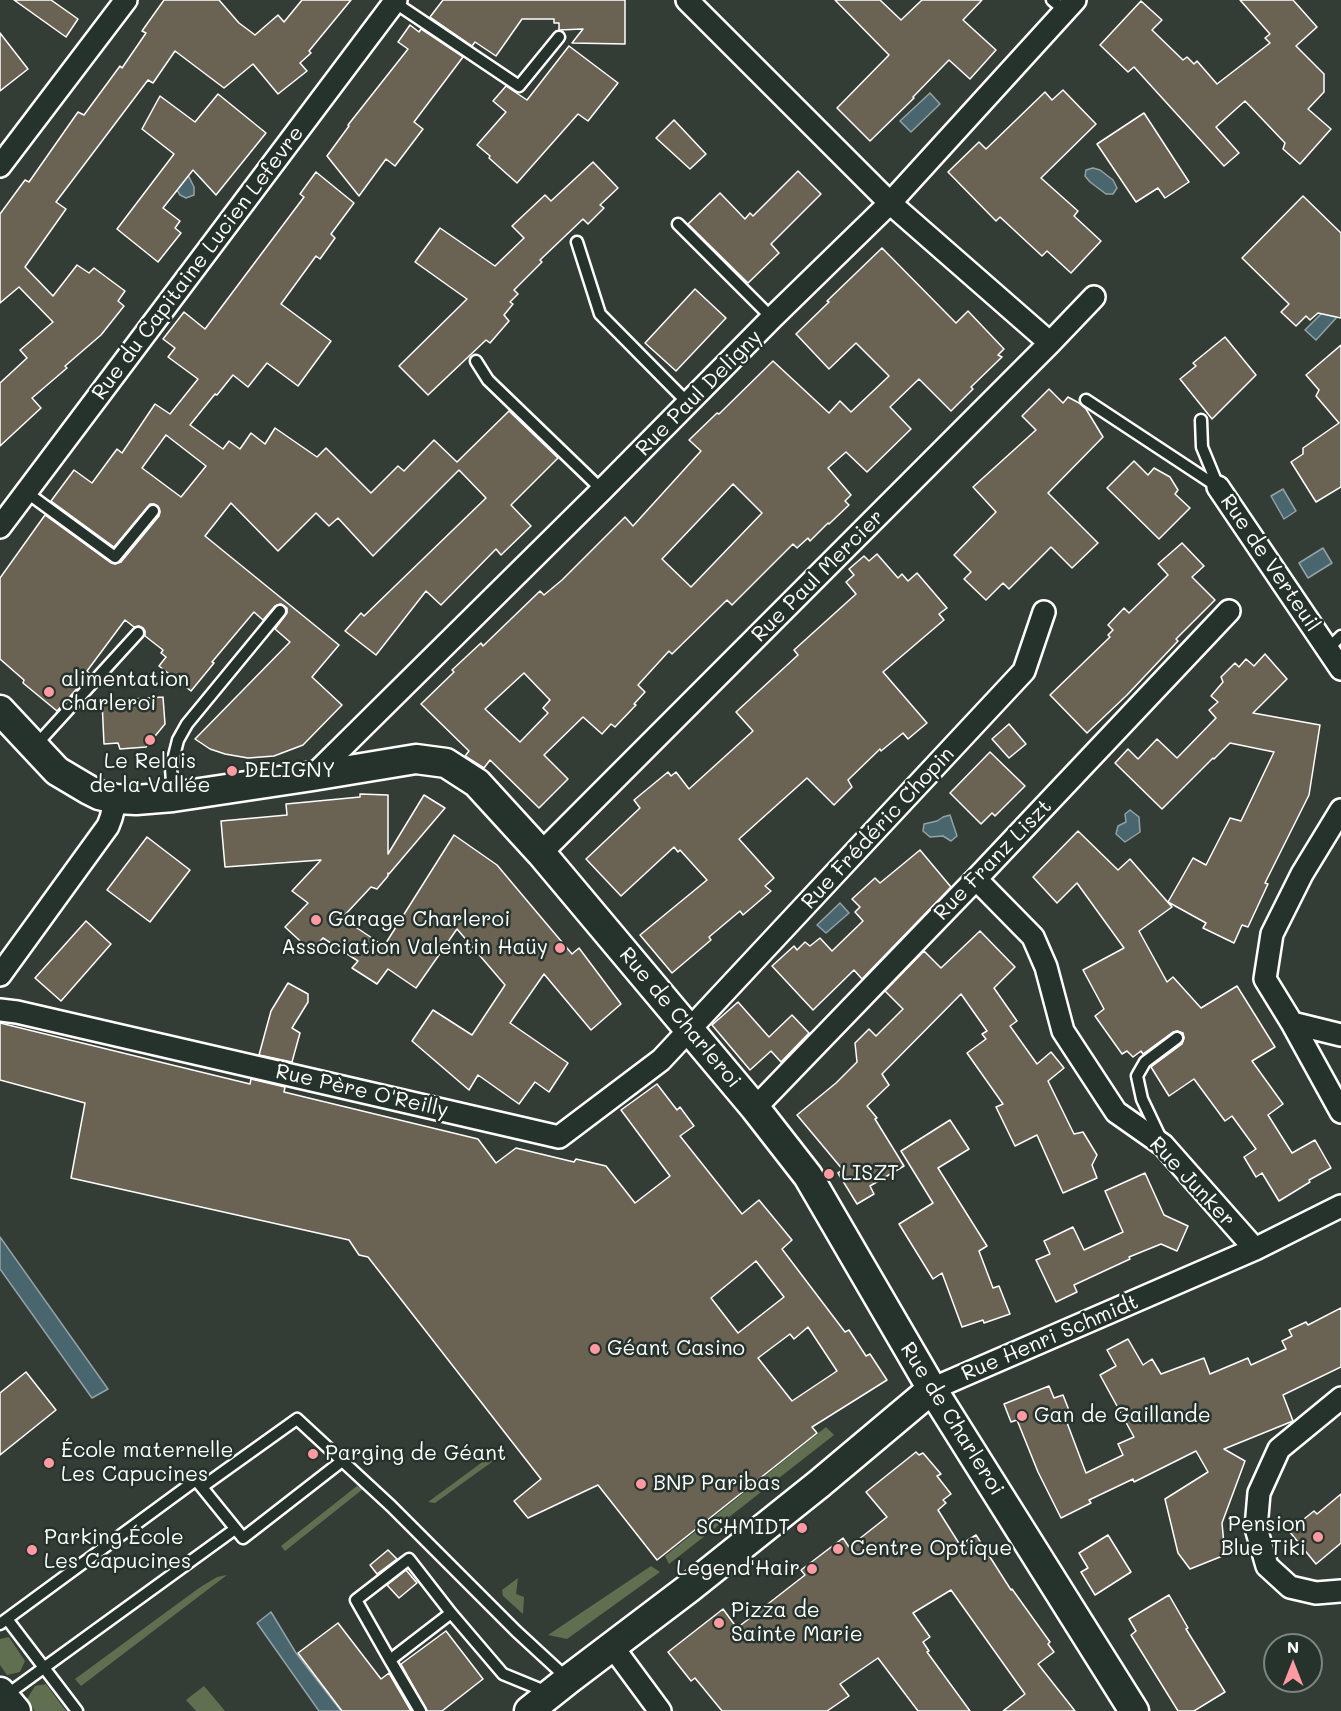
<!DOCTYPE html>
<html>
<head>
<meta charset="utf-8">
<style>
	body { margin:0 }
	#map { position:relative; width:1341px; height:1711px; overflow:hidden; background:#343d35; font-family:Mali,sans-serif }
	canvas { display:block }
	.north { position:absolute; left:1263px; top:1633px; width:60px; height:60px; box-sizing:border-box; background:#26332d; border:2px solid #7d8581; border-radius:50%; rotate:0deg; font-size:16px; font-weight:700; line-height:24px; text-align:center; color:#fff }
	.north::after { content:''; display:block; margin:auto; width:21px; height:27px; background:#ff9aa2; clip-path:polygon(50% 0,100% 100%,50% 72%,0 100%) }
</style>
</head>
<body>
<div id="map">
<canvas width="1341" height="1711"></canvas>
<div class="north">N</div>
</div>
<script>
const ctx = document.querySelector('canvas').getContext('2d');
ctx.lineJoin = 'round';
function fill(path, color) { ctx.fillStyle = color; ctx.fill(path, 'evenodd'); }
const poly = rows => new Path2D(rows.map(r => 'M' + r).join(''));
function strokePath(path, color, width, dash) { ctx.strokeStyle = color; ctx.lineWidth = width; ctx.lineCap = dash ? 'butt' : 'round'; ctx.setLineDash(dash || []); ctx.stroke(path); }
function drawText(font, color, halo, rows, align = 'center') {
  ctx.font = font + ' Mali,sans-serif'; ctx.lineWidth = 5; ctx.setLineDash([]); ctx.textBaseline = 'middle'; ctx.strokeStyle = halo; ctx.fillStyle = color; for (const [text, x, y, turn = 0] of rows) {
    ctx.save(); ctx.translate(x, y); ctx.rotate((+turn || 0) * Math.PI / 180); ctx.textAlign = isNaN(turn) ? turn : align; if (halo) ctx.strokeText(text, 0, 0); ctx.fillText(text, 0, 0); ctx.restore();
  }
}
fill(poly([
	[826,1427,834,1435,669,1564,665,1556],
	[492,1455,496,1459,435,1503,428,1502],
	[357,1486,363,1489,285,1551,281,1546],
	[651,1566,660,1572,567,1639,548,1635],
	[227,1575,81,1686,75,1679,199,1588,217,1577],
	[518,1578,516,1594,524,1597,523,1614,503,1596,502,1590],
	[9,1637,25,1661,20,1672,7,1675,0,1665,0,1639],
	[46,1684,66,1711,35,1711,27,1699,35,1686],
	[204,1686,225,1711,196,1711,186,1700]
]), '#606f50');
const water = poly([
	[930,93,940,104,911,132,900,121,930,93],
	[184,167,194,187,194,195,186,198,180,195,170,178,184,167],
	[1093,168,1100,170,1113,180,1117,188,1113,194,1106,194,1090,182,1085,176,1086,170,1093,168],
	[1327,308,1337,317,1316,340,1305,330,1327,308],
	[1283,489,1296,511,1284,519,1271,496,1283,489],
	[1323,548,1332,563,1308,578,1299,563,1323,548],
	[1130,810,1139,817,1140,832,1125,842,1116,834,1118,826,1126,822,1125,814,1130,810],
	[950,815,957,836,951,841,943,836,930,837,923,831,924,824,937,821,943,817,950,815],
	[840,903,849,913,826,933,817,925,840,903],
	[0,1237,108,1389,92,1398,0,1269,0,1237],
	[271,1612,296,1653,341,1711,319,1711,257,1623,271,1612]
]);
fill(water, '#49656e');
strokePath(water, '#92a3a8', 1.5);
const building = poly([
	[14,0,51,0,78,19,66,37,14,0],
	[164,0,219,0,239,23,255,35,278,15,284,22,302,0,351,0,309,51,311,53,300,63,307,71,278,94,253,64,224,88,175,51,153,83,148,80,56,202,66,209,25,267,53,296,77,265,89,273,94,268,125,291,118,301,124,306,101,335,65,366,67,368,32,398,41,408,0,446,0,383,27,358,20,350,53,322,19,287,0,303,0,214,25,180,29,182,78,112,84,115,120,66,122,68,146,33,142,31,164,0],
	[443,0,625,0,625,44,572,43,583,29,559,30,559,23,554,23,554,19,522,19,496,56,475,42,472,46,430,17,443,0],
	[835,0,880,0,901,20,922,0,982,0,963,20,996,50,970,79,949,60,913,97,914,98,870,141,837,108,889,55,835,0],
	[1240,0,1293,0,1317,27,1296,46,1324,74,1324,92,1308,109,1331,129,1300,164,1283,149,1285,143,1245,101,1216,127,1239,153,1224,166,1134,67,1128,72,1100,45,1141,1,1162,20,1152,30,1183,60,1187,57,1194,64,1197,61,1217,84,1270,43,1265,38,1270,34,1240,0],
	[410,25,419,32,421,29,463,57,414,122,423,129,395,166,386,159,359,196,327,156,349,126,348,125,408,49,398,42,410,25],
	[0,33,28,69,0,91,0,33],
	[569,46,618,83,588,121,578,114,517,183,489,158,490,156,477,145,506,112,493,101,506,86,527,100,569,46],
	[1063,90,1096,124,1041,178,1078,211,1074,216,1101,241,1071,273,1047,251,1042,256,1000,217,996,221,948,172,979,142,986,149,1045,92,1052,100,1063,90],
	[218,94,266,133,216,195,193,170,163,208,180,221,175,228,181,233,158,262,117,229,174,154,142,129,160,96,195,122,218,94],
	[1144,113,1189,182,1165,198,1158,188,1136,202,1097,144,1144,113],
	[674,120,706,154,690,169,656,138,674,120],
	[593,162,618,188,600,205,604,208,588,224,583,219,540,260,542,262,514,290,518,294,510,302,513,304,504,315,509,321,490,343,486,340,428,395,399,366,467,299,415,262,440,228,495,266,524,238,512,226,545,195,551,201,593,162],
	[798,171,821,194,771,244,779,253,748,283,688,224,720,193,745,219,750,213,753,216,798,171],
	[316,172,354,203,331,234,335,238,320,259,316,256,281,304,331,341,298,386,267,363,248,387,233,375,217,395,215,394,190,425,223,449,229,441,240,449,251,433,265,444,275,428,317,457,326,448,371,493,398,466,404,471,434,440,457,462,509,411,558,458,511,505,531,526,501,555,496,549,441,605,426,591,376,655,345,631,361,613,364,616,486,498,459,470,373,556,338,518,329,526,316,513,278,551,231,503,205,536,339,645,312,677,342,705,303,745,274,756,248,758,225,754,210,749,195,739,290,642,275,629,287,613,287,608,281,604,275,606,263,620,254,612,212,662,214,663,191,691,159,666,166,657,161,653,163,650,145,636,145,631,143,628,139,626,134,627,125,620,87,671,90,674,57,711,23,683,24,680,0,659,0,578,45,515,111,563,115,564,121,562,159,516,160,512,158,506,154,504,150,504,114,547,51,501,74,470,92,483,117,449,122,453,155,404,170,414,198,379,168,357,175,348,163,339,184,312,205,329,304,197,300,194,316,172],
	[166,435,206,466,181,497,142,468,166,435],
	[1303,196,1341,233,1341,318,1318,313,1310,320,1306,316,1296,326,1281,312,1289,304,1242,258,1303,196],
	[882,248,956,323,968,311,1004,349,998,355,1002,357,971,387,973,389,951,411,919,379,890,407,911,429,867,472,846,452,828,468,851,495,845,501,849,505,829,524,828,523,810,541,808,538,797,548,793,544,732,605,727,600,672,654,669,651,638,685,645,692,634,704,636,705,615,727,611,724,602,734,583,717,544,755,568,779,539,808,490,760,484,768,465,756,469,751,421,704,454,672,452,670,481,643,483,646,540,591,544,595,562,580,625,517,633,526,701,451,689,440,717,413,719,414,773,361,829,413,840,401,851,412,889,376,856,343,829,369,796,334,829,302,827,301,882,248],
	[733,484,762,513,691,587,662,559,733,484],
	[524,673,550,700,543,708,548,713,520,742,485,709,524,673],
	[695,289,726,318,676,371,645,343,695,289],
	[1225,337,1256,375,1212,419,1180,379,1196,366,1193,363,1225,337],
	[1341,345,1341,487,1316,502,1291,462,1303,454,1303,448,1339,423,1316,396,1319,390,1306,375,1341,345],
	[1049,389,1063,403,1068,397,1079,403,1086,409,1103,437,1048,493,1098,543,1072,568,1051,547,1009,589,1003,583,986,600,964,579,971,572,954,555,996,512,973,487,1036,430,1022,416,1049,389],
	[1134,461,1148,475,1154,468,1170,477,1178,490,1175,494,1190,508,1159,539,1107,488,1134,461],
	[1182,543,1204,566,1192,577,1215,600,1176,639,1178,641,1127,695,1087,733,1050,695,1110,637,1108,635,1113,630,1108,625,1124,608,1129,613,1168,575,1158,564,1182,543],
	[877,554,898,578,902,574,908,581,917,573,947,608,939,614,944,620,883,672,927,723,908,739,903,733,881,751,880,749,848,780,852,787,834,805,807,778,739,839,774,878,765,886,771,891,743,915,740,911,709,937,711,940,672,973,640,935,707,880,680,850,678,852,674,847,621,896,586,859,640,808,634,800,668,772,671,776,676,772,689,789,753,731,736,712,798,655,794,650,856,594,846,582,854,575,849,569,864,556,869,561,877,554],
	[1265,654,1287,679,1253,713,1320,725,1309,795,1265,883,1268,884,1248,927,1242,925,1234,943,1203,928,1206,923,1168,902,1193,858,1206,865,1230,818,1241,821,1274,752,1230,743,1214,759,1213,758,1162,809,1115,763,1128,749,1138,759,1157,739,1177,758,1216,718,1209,710,1218,702,1211,696,1223,682,1221,677,1235,663,1239,667,1246,659,1254,666,1265,654],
	[163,697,165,724,146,747,120,749,118,743,104,744,102,701,163,697],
	[1009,724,1026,744,1009,758,992,739,1009,724],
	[990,752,1025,786,995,816,992,813,981,824,950,793,990,752],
	[360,794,388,795,388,854,424,795,445,808,389,874,388,873,388,876,377,889,371,887,342,918,384,946,454,835,497,865,572,954,579,948,621,1004,591,1030,544,974,510,1023,568,1063,549,1092,535,1082,519,1104,478,1075,469,1090,412,1041,433,1010,472,1035,505,985,457,929,416,988,388,969,377,984,352,968,358,961,323,938,311,951,285,927,308,903,292,891,321,860,225,867,221,821,287,815,286,804,360,797,360,794],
	[1078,831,1118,870,1130,859,1172,907,1139,931,1167,982,1173,977,1201,1008,1237,986,1275,1047,1252,1061,1283,1104,1268,1115,1292,1153,1315,1140,1331,1168,1309,1180,1310,1182,1279,1201,1262,1173,1256,1177,1244,1157,1256,1149,1232,1116,1225,1121,1194,1079,1169,1096,1151,1067,1182,1044,1184,1038,1183,1033,1177,1031,1173,1032,1143,1054,1141,1051,1133,1057,1127,1051,1122,1054,1095,1016,1104,1009,1083,970,1124,948,1077,883,1057,903,1033,877,1078,831],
	[147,837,190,870,150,922,107,890,147,837],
	[920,850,951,887,862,979,854,970,813,1010,772,966,794,946,797,950,805,942,810,946,820,938,832,951,863,921,855,912,860,907,852,899,875,878,880,883,920,850],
	[86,921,111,944,61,1001,35,978,86,921],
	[980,931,1015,967,994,988,1017,1021,1010,1026,1037,1064,1051,1052,1064,1068,1048,1081,1074,1134,1083,1132,1097,1155,1092,1165,1097,1178,1063,1193,1037,1135,1015,1146,996,1107,1003,1104,967,1053,986,1039,982,1034,987,1031,961,994,882,1074,889,1085,867,1106,877,1118,875,1119,904,1166,870,1186,874,1194,857,1204,838,1173,843,1170,797,1115,836,1083,857,1062,855,1043,869,1029,876,1036,903,1009,885,991,924,951,941,968,980,931],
	[288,983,308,994,308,1002,292,1028,300,1033,292,1062,259,1055,271,1011,288,983],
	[738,1002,769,1037,792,1015,809,1033,781,1062,771,1051,750,1070,712,1025,738,1002],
	[0,1023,250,1084,251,1079,285,1087,284,1092,478,1139,496,1163,516,1148,574,1162,576,1159,606,1166,635,1203,670,1176,621,1110,657,1084,677,1110,680,1107,694,1126,680,1136,742,1214,759,1200,792,1240,782,1249,845,1332,849,1330,866,1356,870,1354,887,1380,812,1427,817,1433,657,1560,598,1485,528,1518,514,1501,541,1479,368,1257,359,1255,349,1240,71,1178,85,1103,0,1080,0,1023],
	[756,1261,784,1297,738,1333,711,1298,756,1261],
	[808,1327,837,1371,792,1401,758,1358,790,1334,794,1339,808,1327],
	[950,1120,969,1149,938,1168,987,1246,979,1251,993,1288,999,1286,1010,1314,984,1323,983,1320,962,1327,942,1273,933,1279,899,1224,933,1203,901,1151,950,1120],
	[1145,1173,1164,1215,1188,1226,1177,1251,1161,1244,1129,1257,1130,1259,1074,1285,1077,1292,1056,1302,1036,1260,1050,1254,1044,1241,1073,1227,1084,1250,1123,1232,1105,1191,1145,1173],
	[1341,1308,1341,1367,1283,1395,1293,1421,1224,1449,1245,1461,1222,1523,1225,1555,1190,1569,1178,1553,1165,1499,1208,1472,1196,1451,1134,1482,1133,1479,1089,1500,1091,1503,1061,1518,1038,1472,1017,1420,1011,1422,1004,1404,1049,1386,1054,1398,1063,1395,1072,1418,1066,1420,1086,1473,1123,1455,1118,1444,1134,1437,1100,1375,1116,1366,1107,1350,1128,1339,1143,1365,1152,1359,1161,1374,1204,1358,1210,1374,1248,1358,1251,1365,1286,1349,1282,1341,1292,1336,1289,1330,1306,1322,1308,1325,1341,1308],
	[26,1372,56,1410,0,1455,0,1393,26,1372],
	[916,1452,919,1455,923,1453,941,1474,937,1476,951,1494,943,1500,946,1503,938,1510,960,1545,976,1535,1011,1590,1012,1589,1050,1642,1048,1644,1054,1652,1038,1664,1075,1711,1003,1711,1025,1694,951,1590,913,1613,930,1637,923,1642,929,1651,927,1652,970,1711,918,1711,878,1658,840,1684,849,1696,827,1711,722,1711,695,1678,691,1681,668,1652,723,1609,737,1628,805,1575,801,1570,843,1538,849,1547,887,1517,866,1492,916,1452],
	[1341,1494,1341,1543,1316,1564,1289,1531,1314,1511,1317,1514,1341,1494],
	[1108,1535,1131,1572,1095,1595,1081,1572,1088,1568,1079,1553,1108,1535],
	[388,1550,397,1559,377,1574,370,1565,388,1550],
	[406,1570,417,1583,399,1598,387,1585,406,1570],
	[1169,1595,1188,1628,1186,1629,1225,1692,1194,1711,1178,1711,1131,1635,1136,1631,1129,1619,1169,1595],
	[338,1623,381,1679,389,1673,411,1711,342,1711,298,1653,338,1623],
	[446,1631,483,1679,442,1711,427,1711,401,1664,446,1631]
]);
fill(building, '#6a6353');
strokePath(building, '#fff', 1.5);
const lane = poly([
	[1052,0,1065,11],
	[394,2,519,86,559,37],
	[678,224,772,318],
	[577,242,600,314,688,403],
	[476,361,488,380,602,490],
	[1086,400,1218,487],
	[1201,420,1202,447,1218,486],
	[26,492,115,557,153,511],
	[1328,649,1341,636],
	[36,745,138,633],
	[173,796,171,768,178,740,187,724,280,611],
	[1161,1139,1142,1099,1137,1076,1145,1062,1177,1038],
	[202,1487,297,1419,391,1506,516,1631,568,1679],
	[7,1619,77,1711],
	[0,1624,196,1480,243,1538,342,1461],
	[390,1660,356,1600,409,1559,451,1613],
	[5,1696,235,1529],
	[420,1711,390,1660,451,1613,503,1674,547,1692]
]);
const street = poly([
	[687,0,890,203,1050,343],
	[0,166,126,0],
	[1218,487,1341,669],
	[0,527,396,0],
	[313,776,602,490,772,318,890,203,1075,0],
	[1341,810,1302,874,1272,934,1265,979,1292,1023,1341,1112],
	[541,853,1050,343,1094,297],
	[976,879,1033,937,1046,967,1063,1031,1116,1112,1163,1145,1255,1249],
	[0,975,108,826,111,818,116,799],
	[0,1010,17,1012,559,1137,661,1060,1024,671,1044,612],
	[1292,1023,1341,1035],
	[755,1108,976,879,1229,611],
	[932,1389,1255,1249,1341,1206],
	[1341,1398,1279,1449,1259,1493,1256,1528,1267,1566,1290,1587,1316,1593,1341,1591],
	[612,1646,660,1711]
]);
const secondary = poly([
	[0,710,57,771,89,790,99,795,116,799,136,800,173,797,313,776,416,759,446,763,477,783,541,853,755,1108,808,1176,932,1389,1134,1711],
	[0,1692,16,1711],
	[529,1711,569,1679,689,1588,819,1484,932,1389]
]);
strokePath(lane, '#fff', 15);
strokePath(street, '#fff', 26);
strokePath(secondary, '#fff', 33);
strokePath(lane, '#26332d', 10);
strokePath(street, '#26332d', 21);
strokePath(secondary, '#26332d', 28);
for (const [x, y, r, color] of [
	[49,692,6,"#ff9aa2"],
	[150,740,6,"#ff9aa2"],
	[232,771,6,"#ff9aa2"],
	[316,920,6,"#ff9aa2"],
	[560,948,6,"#ff9aa2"],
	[829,1174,6,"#ff9aa2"],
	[595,1349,6,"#ff9aa2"],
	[1022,1416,6,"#ff9aa2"],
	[313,1454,6,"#ff9aa2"],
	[49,1463,6,"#ff9aa2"],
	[641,1484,6,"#ff9aa2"],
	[802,1528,6,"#ff9aa2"],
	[1318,1537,6,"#ff9aa2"],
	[838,1549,6,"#ff9aa2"],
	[32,1550,6,"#ff9aa2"],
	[812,1569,6,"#ff9aa2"],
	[719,1623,6,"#ff9aa2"]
]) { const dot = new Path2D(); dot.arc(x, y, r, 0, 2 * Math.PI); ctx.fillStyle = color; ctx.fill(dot); strokePath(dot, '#26332d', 2); }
drawText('21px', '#fff', '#26332d', [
	["Rue du Capitaine Lucien Lefevre",198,263,-53],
	["Rue Paul Deligny",699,393,-45],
	["Rue de Verteuil",1270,563,56],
	["Rue Paul Mercier",818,576,-45],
	["Rue Frédéric Chopin",878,828,-47],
	["Rue Franz Liszt",993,860,-46],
	["Rue de Charleroi",680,1018,50],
	["Rue Père O'Reilly",362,1091,13],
	["Rue Junker",1192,1182,47],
	["Rue Henri Schmidt",1050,1338,-23],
	["Rue de Charleroi",952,1419,58]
]);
drawText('21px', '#fff', '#26332d', [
	["alimentation",61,680],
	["charleroi",61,704],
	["Le Relais",150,762,"center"],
	["de la Vallée",150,786,"center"],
	["DELIGNY",244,771],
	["Garage Charleroi",328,920],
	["Association Valentin Haüy",548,948,"right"],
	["LISZT",841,1174],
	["Géant Casino",607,1349],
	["Gan de Gaillande",1034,1416],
	["École maternelle",61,1451],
	["Les Capucines",61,1475],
	["Parging de Géant",325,1454],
	["BNP Paribas",653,1484],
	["Pension",1306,1525,"right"],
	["Blue Tiki",1306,1549,"right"],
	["SCHMIDT",790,1528,"right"],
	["Parking École",44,1538],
	["Les Capucines",44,1562],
	["Centre Optique",850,1549],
	["Legend'Hair",800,1569,"right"],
	["Pizza de",731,1611],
	["Sainte Marie",731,1635]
], 'left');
</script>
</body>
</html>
